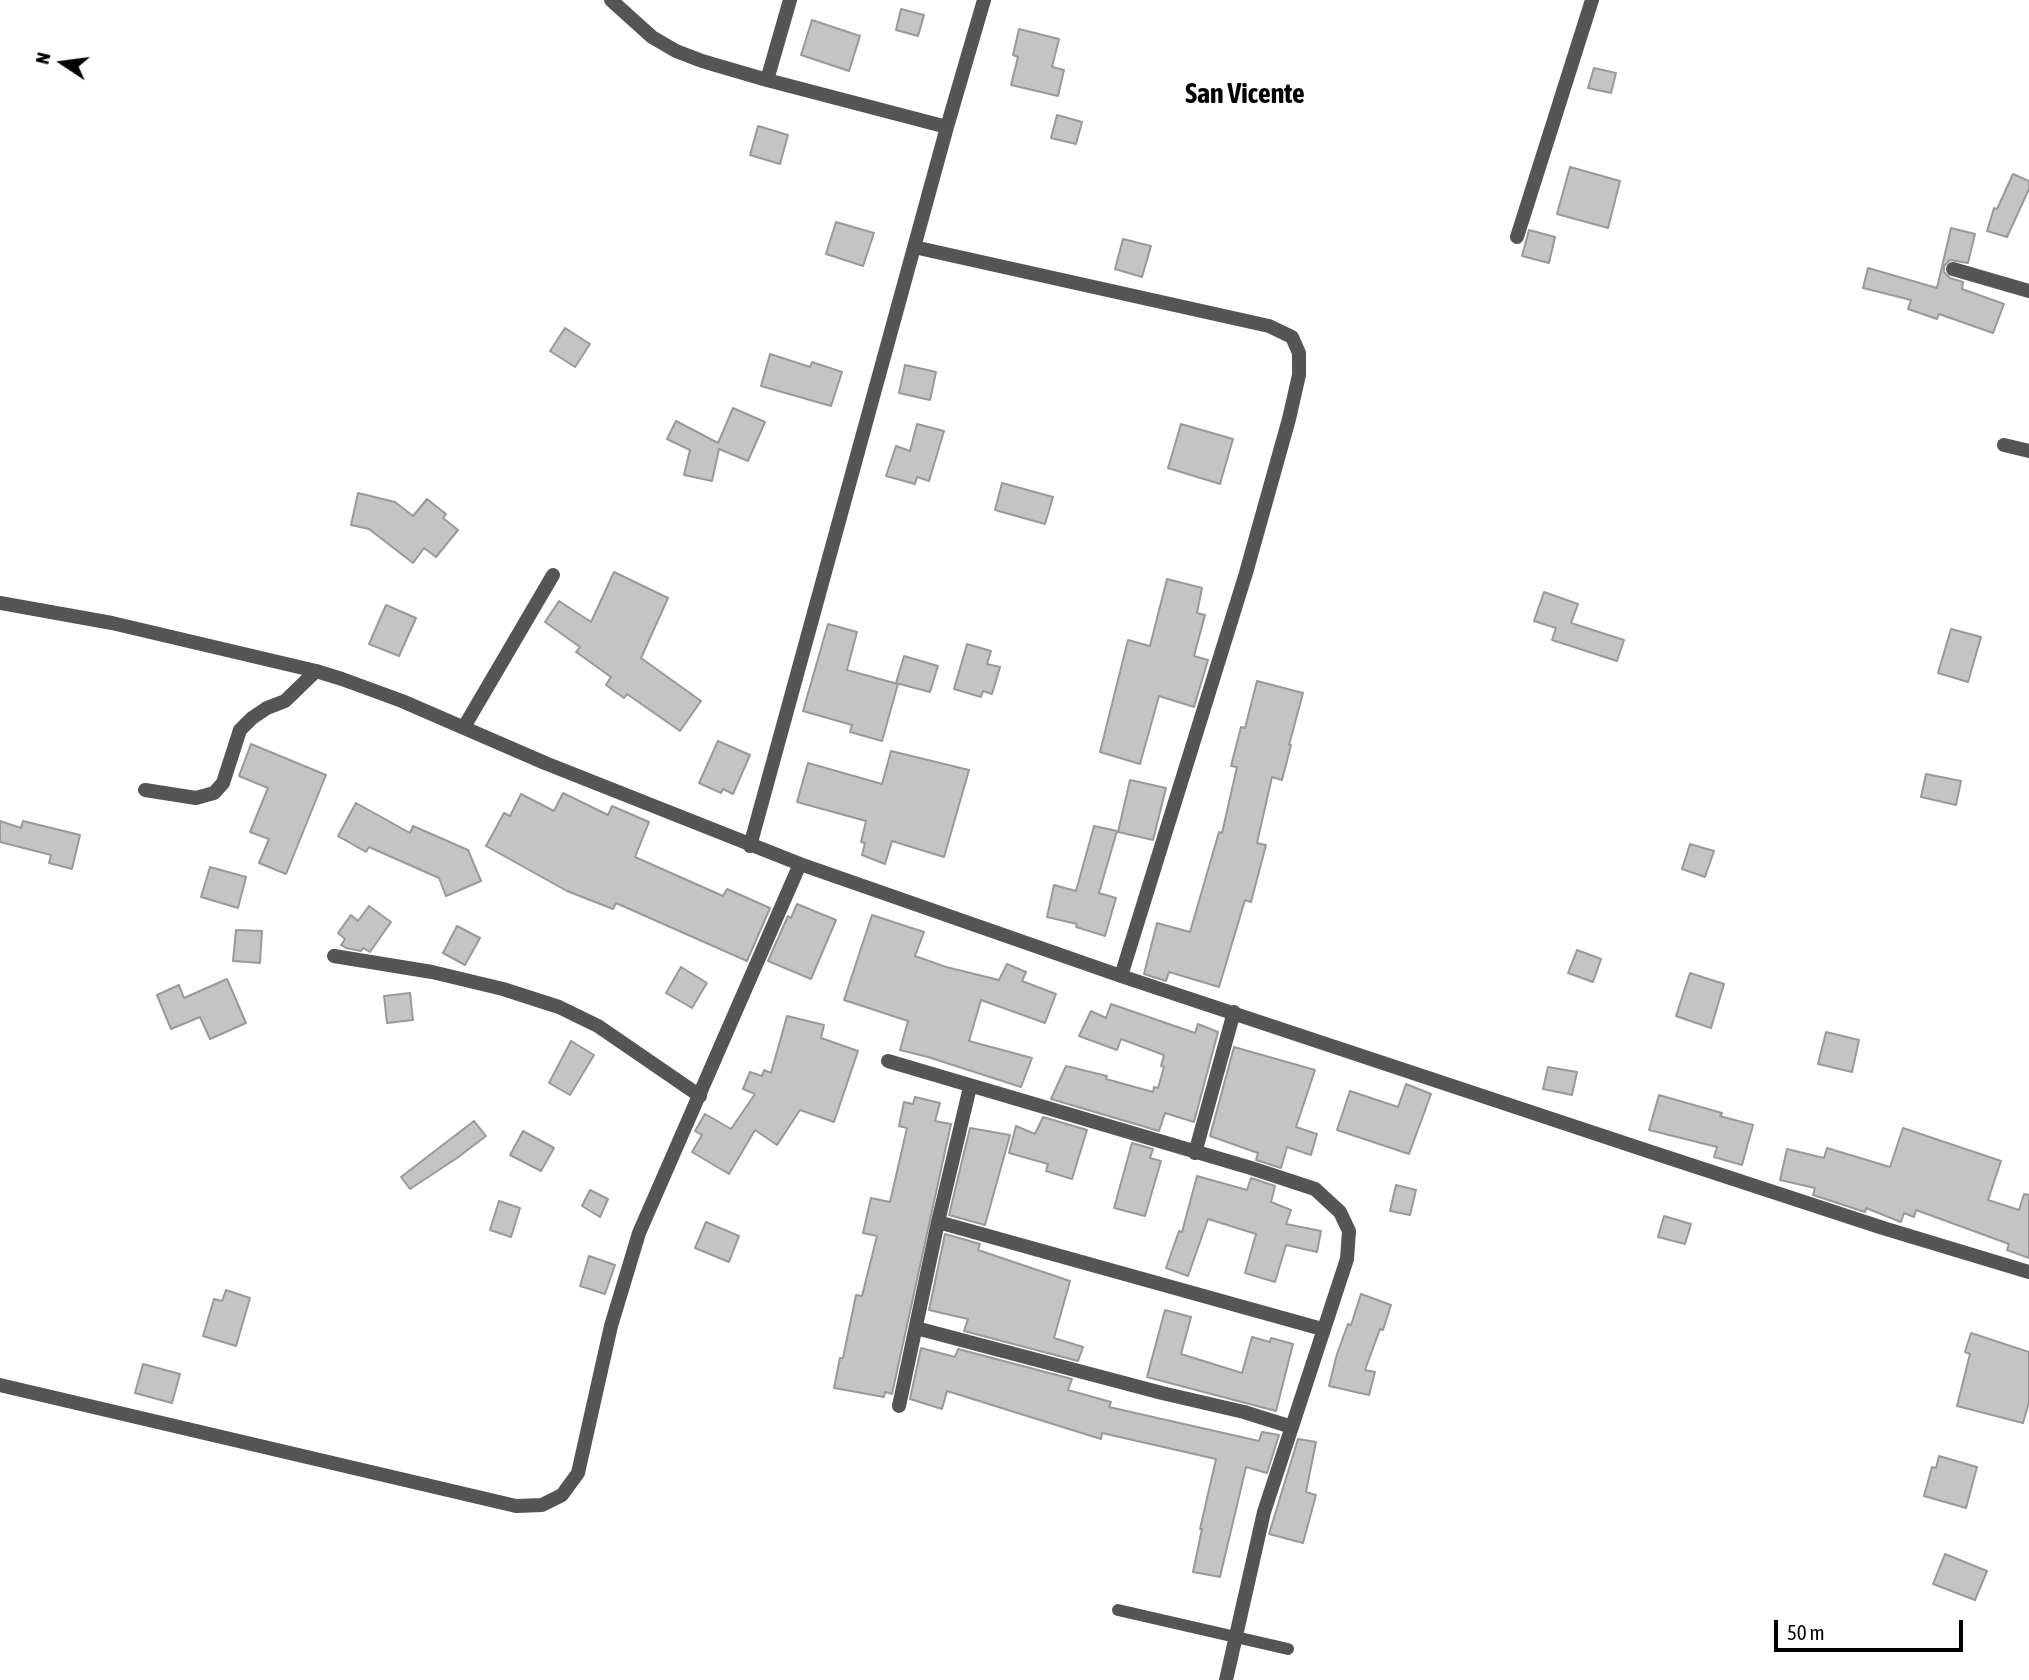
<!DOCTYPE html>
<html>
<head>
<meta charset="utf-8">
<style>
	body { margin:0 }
	#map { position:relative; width:2029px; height:1680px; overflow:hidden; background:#fff; font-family:"Asap Condensed",sans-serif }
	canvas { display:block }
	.north { position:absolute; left:28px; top:28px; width:70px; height:70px; -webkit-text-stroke:5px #fff; paint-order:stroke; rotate:283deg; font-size:19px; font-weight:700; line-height:28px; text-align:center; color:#000 }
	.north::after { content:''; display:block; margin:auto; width:24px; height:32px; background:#000; clip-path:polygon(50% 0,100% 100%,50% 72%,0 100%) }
	.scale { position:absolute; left:1774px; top:1620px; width:189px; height:32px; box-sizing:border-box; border:4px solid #000; border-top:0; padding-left:9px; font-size:21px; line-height:24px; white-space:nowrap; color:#000; -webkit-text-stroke:5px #fff; paint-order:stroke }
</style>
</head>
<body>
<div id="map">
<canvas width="2029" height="1680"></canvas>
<div class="north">N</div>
<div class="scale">50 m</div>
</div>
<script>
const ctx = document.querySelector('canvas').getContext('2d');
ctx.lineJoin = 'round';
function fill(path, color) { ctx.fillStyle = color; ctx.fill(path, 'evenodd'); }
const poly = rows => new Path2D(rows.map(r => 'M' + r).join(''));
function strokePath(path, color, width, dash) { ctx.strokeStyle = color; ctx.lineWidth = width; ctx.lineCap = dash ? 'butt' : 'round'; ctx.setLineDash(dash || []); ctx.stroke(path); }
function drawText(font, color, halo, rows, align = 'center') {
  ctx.font = font + ' "Asap Condensed",sans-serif'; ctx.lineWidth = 6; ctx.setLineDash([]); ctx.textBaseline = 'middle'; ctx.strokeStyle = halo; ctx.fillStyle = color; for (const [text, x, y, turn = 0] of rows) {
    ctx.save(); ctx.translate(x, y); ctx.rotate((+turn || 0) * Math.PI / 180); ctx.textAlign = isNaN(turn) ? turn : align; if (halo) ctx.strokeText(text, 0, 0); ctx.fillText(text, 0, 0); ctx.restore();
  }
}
const building = poly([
	[901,9,924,15,918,36,896,30,901,9],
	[812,20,860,36,849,71,801,55,812,20],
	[1019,29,1059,39,1052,67,1064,70,1058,96,1011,85,1018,57,1013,55,1019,29],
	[1594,68,1616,73,1611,93,1588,88,1594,68],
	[1057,115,1082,122,1076,144,1051,138,1057,115],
	[758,126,788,135,780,164,750,155,758,126],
	[1570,167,1620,181,1608,228,1557,214,1570,167],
	[2013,174,2029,181,2029,189,2007,237,1987,231,1994,208,1997,209,2013,174],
	[836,222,874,233,863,266,826,254,836,222],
	[1951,228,1975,234,1968,263,1950,260,1944,266,1944,272,1950,278,1963,282,1962,289,2004,304,1993,333,1939,314,1937,319,1908,309,1911,300,1863,288,1868,268,1937,288,1951,228],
	[1529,230,1555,237,1549,263,1522,256,1529,230],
	[1123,239,1151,246,1142,277,1115,269,1123,239],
	[565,328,590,344,575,367,550,351,565,328],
	[770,354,810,367,812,362,842,372,831,406,761,386,770,354],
	[905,365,936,372,930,400,899,393,905,365],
	[733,408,765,422,748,461,719,449,712,481,684,475,690,450,667,439,676,421,718,443,733,408],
	[917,424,944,431,929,481,917,477,915,484,886,476,896,446,910,451,917,424],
	[1181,424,1233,439,1220,484,1168,468,1181,424],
	[1002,483,1053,497,1045,524,995,510,1002,483],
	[358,493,395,502,413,516,427,499,446,514,443,518,458,530,436,557,424,548,413,563,369,529,351,525,358,493],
	[614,572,668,598,641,658,701,701,680,731,627,694,624,698,606,685,611,677,576,652,580,647,545,622,559,601,591,622,614,572],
	[1167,579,1202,588,1197,613,1205,615,1194,656,1208,660,1194,707,1159,696,1140,764,1100,752,1128,640,1150,646,1167,579],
	[1544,592,1578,604,1571,623,1624,640,1617,661,1552,640,1556,628,1534,621,1544,592],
	[386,605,416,618,399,656,369,644,386,605],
	[828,624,857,632,847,670,898,684,882,741,850,732,852,725,803,711,828,624],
	[1951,629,1981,637,1968,682,1938,673,1951,629],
	[967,644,991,651,987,664,1000,667,992,694,983,691,981,697,954,689,967,644],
	[904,656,938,666,930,692,896,683,904,656],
	[1257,681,1303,693,1289,745,1291,745,1282,780,1272,777,1257,843,1266,845,1251,902,1245,900,1219,987,1169,972,1166,981,1144,974,1157,923,1190,932,1219,832,1222,833,1237,767,1231,766,1241,727,1245,728,1257,681],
	[718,741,750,755,733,794,723,789,721,793,699,783,718,741],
	[251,744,326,775,286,874,259,863,269,839,250,832,268,788,239,776,251,744],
	[891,751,969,770,944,857,892,841,885,864,862,855,865,843,861,842,866,821,797,802,808,763,882,784,891,751],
	[1926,774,1961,781,1956,805,1921,797,1926,774],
	[1130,780,1166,788,1153,840,1118,832,1130,780],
	[563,793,608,815,612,806,649,822,635,857,723,896,727,889,770,908,747,961,616,903,613,909,567,891,486,846,504,813,510,816,521,794,554,811,563,793],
	[356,803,410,833,413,826,468,850,481,881,446,896,439,878,369,847,366,852,338,836,356,803],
	[0,821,21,828,23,821,80,835,72,869,49,863,51,855,0,842,0,821],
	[1094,826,1117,831,1099,893,1116,898,1105,936,1076,927,1077,924,1047,917,1054,885,1076,891,1094,826],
	[1690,844,1714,851,1705,877,1682,869,1690,844],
	[210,867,246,877,238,908,201,897,210,867],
	[797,904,836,920,811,979,768,961,788,916,791,918,797,904],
	[369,906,391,922,370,952,363,948,361,951,346,948,341,945,345,939,338,933,351,915,358,921,369,906],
	[872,915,924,932,915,956,946,967,999,980,1007,964,1026,972,1022,981,1056,994,1045,1023,981,1000,969,1041,1032,1058,1021,1087,928,1057,900,1050,908,1021,844,1000,872,915],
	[457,926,480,938,465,965,443,953,457,926],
	[236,930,262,931,260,963,233,961,236,930],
	[1577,950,1601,959,1593,982,1568,973,1577,950],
	[681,967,707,983,692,1008,666,993,681,967],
	[1690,973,1724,984,1711,1028,1676,1016,1690,973],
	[227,979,246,1023,210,1039,200,1017,171,1029,157,995,179,985,184,998,227,979],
	[410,993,413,1020,387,1023,384,996,410,993],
	[1111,1004,1195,1033,1198,1024,1218,1032,1194,1122,1165,1113,1159,1131,1051,1099,1066,1066,1107,1076,1106,1079,1153,1092,1154,1087,1158,1088,1164,1067,1161,1066,1164,1055,1121,1039,1117,1050,1079,1036,1091,1011,1106,1018,1111,1004],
	[787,1016,824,1025,821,1038,858,1051,834,1122,800,1110,777,1145,755,1130,729,1174,692,1152,702,1135,695,1131,705,1114,731,1129,755,1094,743,1089,750,1072,762,1076,764,1070,771,1073,787,1016],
	[1826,1032,1859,1040,1852,1072,1818,1064,1826,1032],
	[571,1041,594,1055,570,1095,549,1083,571,1041],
	[1234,1047,1315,1070,1296,1127,1317,1134,1311,1155,1287,1147,1281,1168,1256,1160,1258,1153,1210,1136,1234,1047],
	[1548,1067,1577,1072,1572,1095,1543,1089,1548,1067],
	[1406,1084,1431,1094,1409,1154,1337,1130,1350,1091,1398,1107,1406,1084],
	[1659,1095,1722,1113,1720,1116,1753,1125,1742,1165,1714,1157,1717,1147,1649,1130,1659,1095],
	[915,1097,940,1103,935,1121,951,1124,892,1394,885,1392,884,1397,834,1388,840,1358,843,1358,856,1295,862,1296,877,1236,863,1233,871,1198,890,1202,907,1128,899,1126,904,1102,913,1104,915,1097],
	[1043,1117,1087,1130,1072,1179,1046,1171,1048,1164,1009,1153,1016,1126,1035,1134,1043,1117],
	[474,1121,486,1136,457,1158,410,1189,401,1177,474,1121],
	[970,1128,1010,1135,985,1225,949,1215,970,1128],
	[1903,1128,2001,1161,1988,1200,2019,1210,2024,1194,2029,1195,2029,1258,2007,1250,2009,1244,1916,1210,1914,1217,1904,1213,1901,1222,1866,1208,1865,1212,1813,1195,1815,1188,1780,1180,1787,1149,1824,1158,1827,1148,1890,1167,1903,1128],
	[523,1131,554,1148,541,1171,510,1155,523,1131],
	[1132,1143,1153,1149,1150,1158,1161,1161,1145,1216,1114,1208,1132,1143],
	[1197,1176,1247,1190,1251,1178,1275,1186,1271,1202,1291,1210,1286,1224,1321,1231,1317,1252,1286,1245,1275,1282,1245,1273,1256,1234,1208,1219,1188,1276,1166,1268,1179,1231,1182,1232,1197,1176],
	[1396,1185,1416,1190,1410,1215,1390,1211,1396,1185],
	[590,1190,608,1199,600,1217,582,1206,590,1190],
	[499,1201,520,1208,511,1237,490,1230,499,1201],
	[1664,1216,1691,1224,1685,1244,1658,1237,1664,1216],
	[706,1222,739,1236,729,1262,695,1248,706,1222],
	[945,1234,980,1244,978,1250,1070,1281,1054,1338,1083,1347,1078,1361,964,1331,968,1319,929,1310,945,1234],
	[589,1256,615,1265,605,1294,580,1286,589,1256],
	[226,1290,250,1298,236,1346,203,1336,214,1299,222,1301,226,1290],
	[1361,1294,1391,1305,1383,1330,1380,1329,1365,1370,1375,1372,1369,1395,1329,1386,1337,1354,1348,1324,1351,1325,1361,1294],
	[1165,1310,1191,1317,1181,1354,1242,1373,1252,1337,1270,1342,1271,1338,1293,1344,1276,1411,1147,1377,1165,1310],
	[1971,1333,2029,1352,2029,1402,2023,1423,1957,1406,1970,1354,1965,1352,1971,1333],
	[921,1348,955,1357,958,1349,1072,1379,1068,1390,1111,1402,1109,1407,1259,1441,1262,1432,1279,1435,1267,1473,1246,1467,1220,1577,1193,1572,1202,1529,1200,1529,1216,1459,1102,1433,1101,1439,947,1391,942,1409,910,1399,921,1348],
	[143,1364,180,1374,172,1403,135,1393,143,1364],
	[1298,1439,1316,1442,1306,1492,1316,1495,1303,1543,1269,1534,1298,1439],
	[1939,1456,1977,1467,1966,1508,1924,1496,1932,1467,1936,1468,1939,1456],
	[1945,1554,1987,1571,1975,1600,1933,1584,1945,1554]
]);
fill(building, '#c4c4c4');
strokePath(building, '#999', 2);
strokePath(poly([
	[1118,1610,1288,1649]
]), '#555', 12);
strokePath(poly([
	[611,0,652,37,676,51,702,61,767,80,947,127],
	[767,80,790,0],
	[1517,237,1592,0],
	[914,247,1269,326,1292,337,1299,353,1299,375,1289,419,1246,573,1121,976],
	[1953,269,2029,291],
	[2004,445,2029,451],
	[0,603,112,623,316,671,342,679,402,701,545,763,800,864,1121,976,1648,1151,1883,1228,2029,1272],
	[464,727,553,575],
	[145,790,196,798,214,793,223,783,240,730,252,718,267,708,285,701,316,671],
	[750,846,947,127,984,0],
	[334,956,432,972,503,989,559,1007,598,1026,700,1096],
	[888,1061,1251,1168,1315,1189,1340,1212,1349,1231,1347,1259,1264,1512,1226,1680],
	[1195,1153,1234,1012],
	[938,1222,1322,1329],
	[916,1328,1162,1393,1244,1412,1292,1427],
	[0,1385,516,1506,542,1505,562,1495,578,1473,611,1326,639,1233,800,864],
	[899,1406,938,1222,970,1087]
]), '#555', 14);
drawText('bold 28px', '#000', '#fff', [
	["San Vicente",1245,94]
]);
</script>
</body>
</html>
